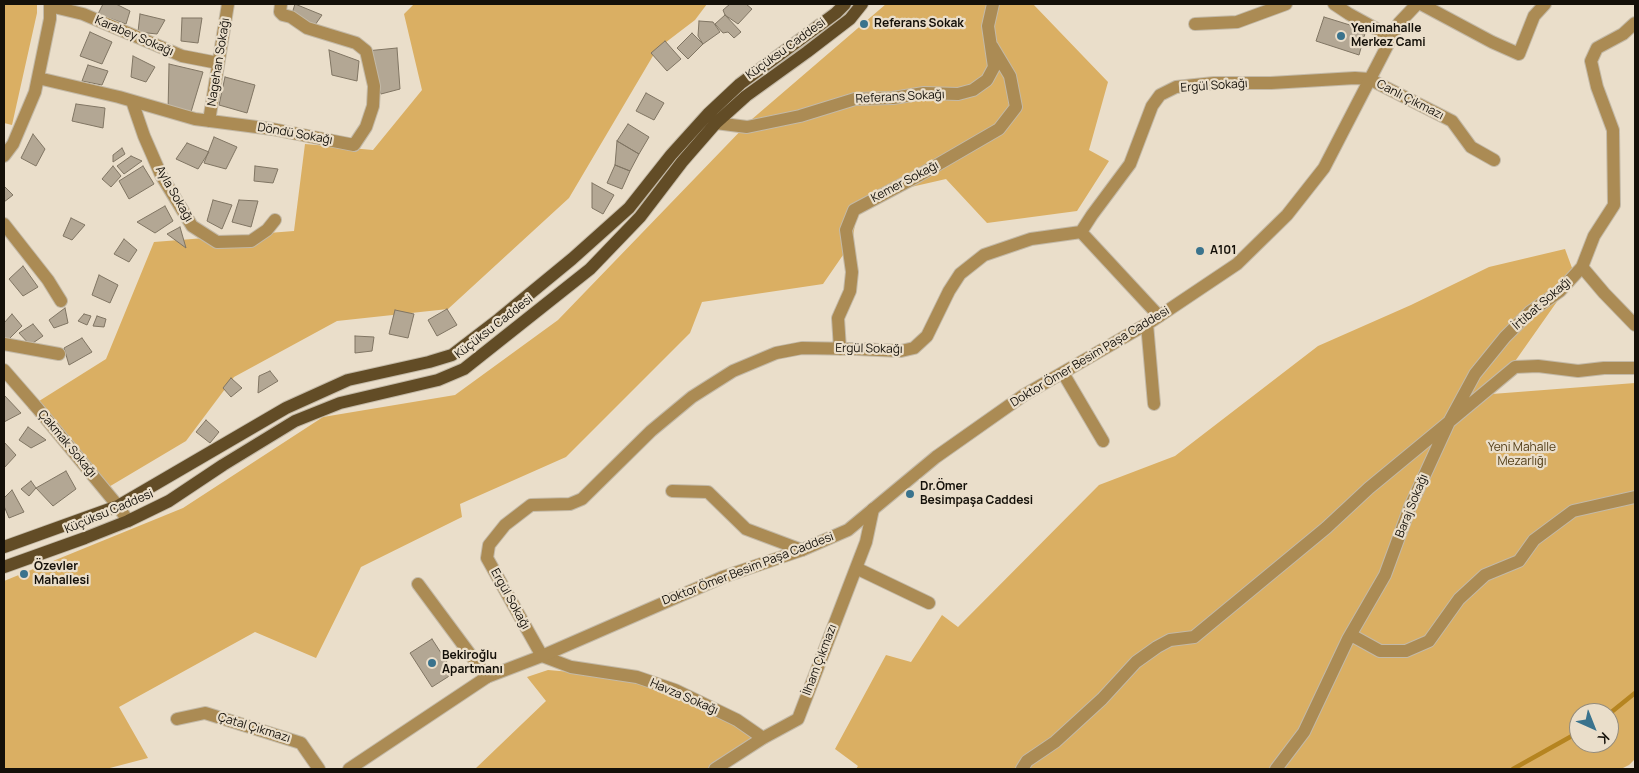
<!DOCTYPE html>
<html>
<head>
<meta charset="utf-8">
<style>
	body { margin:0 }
	#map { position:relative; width:1639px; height:773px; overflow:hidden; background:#eadeca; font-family:Manrope,sans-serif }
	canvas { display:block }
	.frame { position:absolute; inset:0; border:5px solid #141009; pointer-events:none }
	.north { position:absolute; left:1569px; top:703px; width:50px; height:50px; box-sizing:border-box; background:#eadeca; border:1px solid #948c7d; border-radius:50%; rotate:136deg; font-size:14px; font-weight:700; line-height:20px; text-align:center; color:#141009 }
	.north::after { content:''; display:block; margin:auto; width:18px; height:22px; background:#3a738d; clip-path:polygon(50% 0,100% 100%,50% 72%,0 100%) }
</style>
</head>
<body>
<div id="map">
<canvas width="1639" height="773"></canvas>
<div class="frame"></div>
<div class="north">K</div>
</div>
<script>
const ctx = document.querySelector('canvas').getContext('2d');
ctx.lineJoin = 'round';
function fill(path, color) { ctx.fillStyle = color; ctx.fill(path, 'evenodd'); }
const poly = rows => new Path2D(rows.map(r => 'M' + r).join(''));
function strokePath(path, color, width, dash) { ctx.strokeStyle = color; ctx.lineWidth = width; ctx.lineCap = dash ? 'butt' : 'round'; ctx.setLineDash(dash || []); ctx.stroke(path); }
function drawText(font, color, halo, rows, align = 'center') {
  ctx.font = font + ' Manrope,sans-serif'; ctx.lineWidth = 4.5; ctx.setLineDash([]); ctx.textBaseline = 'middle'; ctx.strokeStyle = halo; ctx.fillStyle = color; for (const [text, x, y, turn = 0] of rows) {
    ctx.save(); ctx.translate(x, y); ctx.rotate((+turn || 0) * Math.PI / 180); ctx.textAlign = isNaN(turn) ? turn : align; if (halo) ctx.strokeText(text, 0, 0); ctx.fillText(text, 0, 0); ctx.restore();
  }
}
fill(poly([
	[4,4,37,4,37,13,12,125,4,123],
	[414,4,707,4,695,20,657,49,569,198,448,309,337,321,234,377,186,441,107,488,28,408,106,359,154,242,294,231,305,144,373,150,422,90,404,14],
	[886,4,1033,4,1108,82,1089,150,1109,161,1077,211,987,223,946,179,911,187,857,213,852,242,823,284,702,302,690,333,566,457,460,504,462,517,361,567,316,658,255,632,119,707,148,758,106,769,4,769,4,581,183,508,323,417,455,395,558,320,751,120],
	[1565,249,1575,276,1492,394,1635,383,1635,759,1629,765,1621,769,856,769,858,766,835,749,886,655,911,662,942,615,958,627,1099,485,1175,456,1318,346,1411,305,1489,267],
	[1579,713,1609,713,1609,743,1579,743],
	[548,670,640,678,738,717,768,743,720,769,475,769,546,701,527,677]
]), '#daaf63');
strokePath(poly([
	[1609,714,1635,693],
	[1513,769,1579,732]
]), '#b58420', 4.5);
const building = poly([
	[103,4,116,4,130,11,126,24,98,14,103,4],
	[295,4,322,15,315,25,291,17,295,4],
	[730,4,746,4,752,9,738,24,725,15,723,10,730,4],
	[140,14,165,20,157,34,138,32,140,14],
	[725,15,741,32,734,38,728,32,723,33,715,24,725,15],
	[1324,17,1366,30,1359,55,1316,41,1324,17],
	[182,18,202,18,198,43,181,41,182,18],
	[699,21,713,22,720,32,703,44,698,36,699,21],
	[90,32,112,42,102,64,80,56,90,32],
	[692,33,703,44,688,59,677,48,692,33],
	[665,41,681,59,667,71,651,53,665,41],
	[397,48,400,89,381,94,366,51,397,48],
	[329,50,359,61,357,81,332,75,329,50],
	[133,56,155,67,146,82,131,77,133,56],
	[169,64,203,72,191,112,168,112,169,64],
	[88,65,108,71,102,85,82,81,88,65],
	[225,77,255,85,247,113,219,105,225,77],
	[646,93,664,103,654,120,636,111,646,93],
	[76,104,105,108,103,128,72,121,76,104],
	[628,124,649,137,639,154,617,141,628,124],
	[33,134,45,149,36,166,21,158,33,134],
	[214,137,237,147,226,169,204,163,214,137],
	[617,141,639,154,630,171,615,165,617,141],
	[187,143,209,152,198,169,176,159,187,143],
	[122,148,125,154,113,162,113,155,122,148],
	[131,156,142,161,124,174,117,166,131,156],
	[615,165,630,171,622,189,607,183,615,165],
	[113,166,121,176,111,187,102,179,113,166],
	[143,166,154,184,129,199,119,181,143,166],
	[255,166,278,169,273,183,254,181,255,166],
	[592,183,614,195,603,214,592,208,592,183],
	[4,186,13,195,4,202,4,186],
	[213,200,232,205,222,229,207,221,213,200],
	[239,200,258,201,251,227,232,222,239,200],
	[165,206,173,221,155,233,137,222,165,206],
	[71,218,85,225,72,240,63,236,71,218],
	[180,227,186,248,167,234,180,227],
	[124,239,137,250,129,262,114,254,124,239],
	[23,266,38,287,23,296,9,279,23,266],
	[99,275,118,285,110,303,92,295,99,275],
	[65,308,68,323,54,328,49,320,65,308],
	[447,309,457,325,437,336,428,320,447,309],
	[395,310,414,314,408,338,389,334,395,310],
	[12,314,22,326,7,341,4,340,4,323,12,314],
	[84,314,91,316,87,325,78,321,84,314],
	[97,316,106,319,104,327,93,326,97,316],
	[33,324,43,336,30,345,19,333,33,324],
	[355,336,374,337,372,351,355,353,355,336],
	[82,338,92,352,69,365,64,348,82,338],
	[270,371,278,381,258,393,259,376,270,371],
	[231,378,242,388,231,397,223,388,231,378],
	[4,395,21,413,4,422,4,395],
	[206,420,219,432,210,443,196,432,206,420],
	[28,427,46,440,31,448,19,440,28,427],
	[4,442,16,455,4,468,4,442],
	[66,471,76,489,53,506,36,488,66,471],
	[31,481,36,488,29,496,21,489,31,481],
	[12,490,24,512,9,518,4,506,4,498,12,490],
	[432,639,454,673,432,687,410,653,432,639]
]);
fill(building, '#b3a794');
strokePath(building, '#807563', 1);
const minor = poly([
	[1334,4,1349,14,1391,37],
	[1421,4,1492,42,1519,54,1534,16,1545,4],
	[50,6,83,14,182,56,218,63],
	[1195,24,1237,22,1286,4],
	[38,78,119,97,195,119,272,129,354,145,366,127,373,106,374,86,366,51,356,43,307,28,291,17,283,15,280,12,281,4],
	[132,101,144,136,161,175,192,226,217,242,251,241,267,230,275,220],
	[710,116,716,123,747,127,800,116,855,99,893,98,924,93,958,94,973,90,987,80,994,67,988,26,993,4],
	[209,121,228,4],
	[4,156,13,144,35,92,50,19,50,4],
	[4,224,48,280,61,301],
	[1081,232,1159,316],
	[1582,267,1604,293,1635,325],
	[1147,324,1154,404],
	[4,344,59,354],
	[840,349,838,318,850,291,852,272,846,230,854,210,918,176,999,129,1016,107,1010,76,992,46],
	[4,370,38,409,118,506,128,521],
	[1063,373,1103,441],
	[672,491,708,492,746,529,802,550],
	[856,568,929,603],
	[418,584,487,677],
	[1351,635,1380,651,1406,651,1429,641,1459,599,1485,575,1519,561,1534,540,1573,511,1635,497],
	[177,719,205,713,301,743,319,769],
	[763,738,737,720,675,690,637,677,571,667,542,656,487,558,489,545,505,525,531,505,570,504,582,499,651,431,692,397,733,371,776,353,802,348,857,349,901,351,914,348,927,336,949,291,960,274,984,255,1031,239,1081,232,1092,215,1130,164,1152,106,1160,95,1176,87,1214,83,1271,83,1355,78,1369,79,1452,121,1471,147,1494,160],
	[715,769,763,738,798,719,866,542,873,509],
	[1022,769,1027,761,1055,742,1102,699,1136,662,1157,647,1170,640,1194,637,1326,528,1369,488,1449,422,1475,374,1505,337,1530,312,1560,291,1582,267,1594,236,1614,205,1613,130,1597,87,1591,61,1597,48,1623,34,1635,23],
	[1276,769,1304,732,1348,639,1385,575,1410,507,1449,422,1515,367,1538,366,1578,371,1604,368,1635,368]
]);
const tertiary = poly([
	[349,769,487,677,542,656,723,577,802,550,848,530,936,457,1024,395,1152,321,1237,264,1287,215,1324,168,1399,23,1417,4]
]);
const primary = poly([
	[4,547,118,506,286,408,348,380,429,362,452,355,499,319,572,259,629,208,671,155,708,114,740,84,836,13,845,4],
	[4,567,85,538,128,521,169,501,223,465,295,421,340,403,438,380,464,369,590,269,640,217,682,162,716,123,746,96,807,52,850,19,862,4]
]);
strokePath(minor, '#c3b9a7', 14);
strokePath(tertiary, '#c3b9a7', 14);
strokePath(primary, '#c3b9a7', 14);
strokePath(minor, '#ab8b54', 12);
strokePath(tertiary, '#ab8b54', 12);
strokePath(primary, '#624c26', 12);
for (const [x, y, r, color] of [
	[864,24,5,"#3a738d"],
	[1341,36,5,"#3a738d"],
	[1200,251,5,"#3a738d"],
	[910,494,5,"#3a738d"],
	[24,574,5,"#3a738d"],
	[432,663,5,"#3a738d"]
]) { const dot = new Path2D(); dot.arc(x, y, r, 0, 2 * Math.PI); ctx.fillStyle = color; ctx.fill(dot); strokePath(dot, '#eadeca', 2); }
drawText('bold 12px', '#141009', '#eadeca', [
	["Referans Sokak",874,24],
	["Yenimahalle",1351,29],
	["Merkez Cami",1351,43],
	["A101",1210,251],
	["Dr.Ömer",920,487],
	["Besimpaşa Caddesi",920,501],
	["Özevler",34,567],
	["Mahallesi",34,581],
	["Bekiroğlu",442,656],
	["Apartmanı",442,670]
], 'left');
drawText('12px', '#141009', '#eadeca', [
	["Karabey Sokağı",134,36,23],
	["Küçüksu Caddesi",786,49,-36],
	["Nagehan Sokağı",219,62,-81],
	["Ergül Sokağı",1214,86,-4],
	["Referans Sokağı",900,97,-3],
	["Canlı Çıkmazı",1410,100,27],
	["Döndü Sokağı",295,134,10],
	["Kemer Sokağı",905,182,-28],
	["Ayla Sokağı",174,194,60],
	["İrtibat Sokağı",1542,304,-41],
	["Küçüksu Caddesi",494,327,-38],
	["Ergül Sokağı",869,349,1],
	["Doktor Ömer Besim Paşa Caddesi",1090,357,-31],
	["Çakmak Sokağı",67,444,50],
	["Baraj Sokağı",1412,506,-68],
	["Küçüksu Caddesi",109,512,-23],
	["Doktor Ömer Besim Paşa Caddesi",748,569,-21],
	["Ergül Sokağı",510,599,61],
	["İlham Çıkmazı",820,660,-69],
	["Havza Sokağı",684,697,23],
	["Çatal Çıkmazı",254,728,17]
]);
drawText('12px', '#533e18', '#eadeca', [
	["Yeni Mahalle",1522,448],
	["Mezarlıḡı",1522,462]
]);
</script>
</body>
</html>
